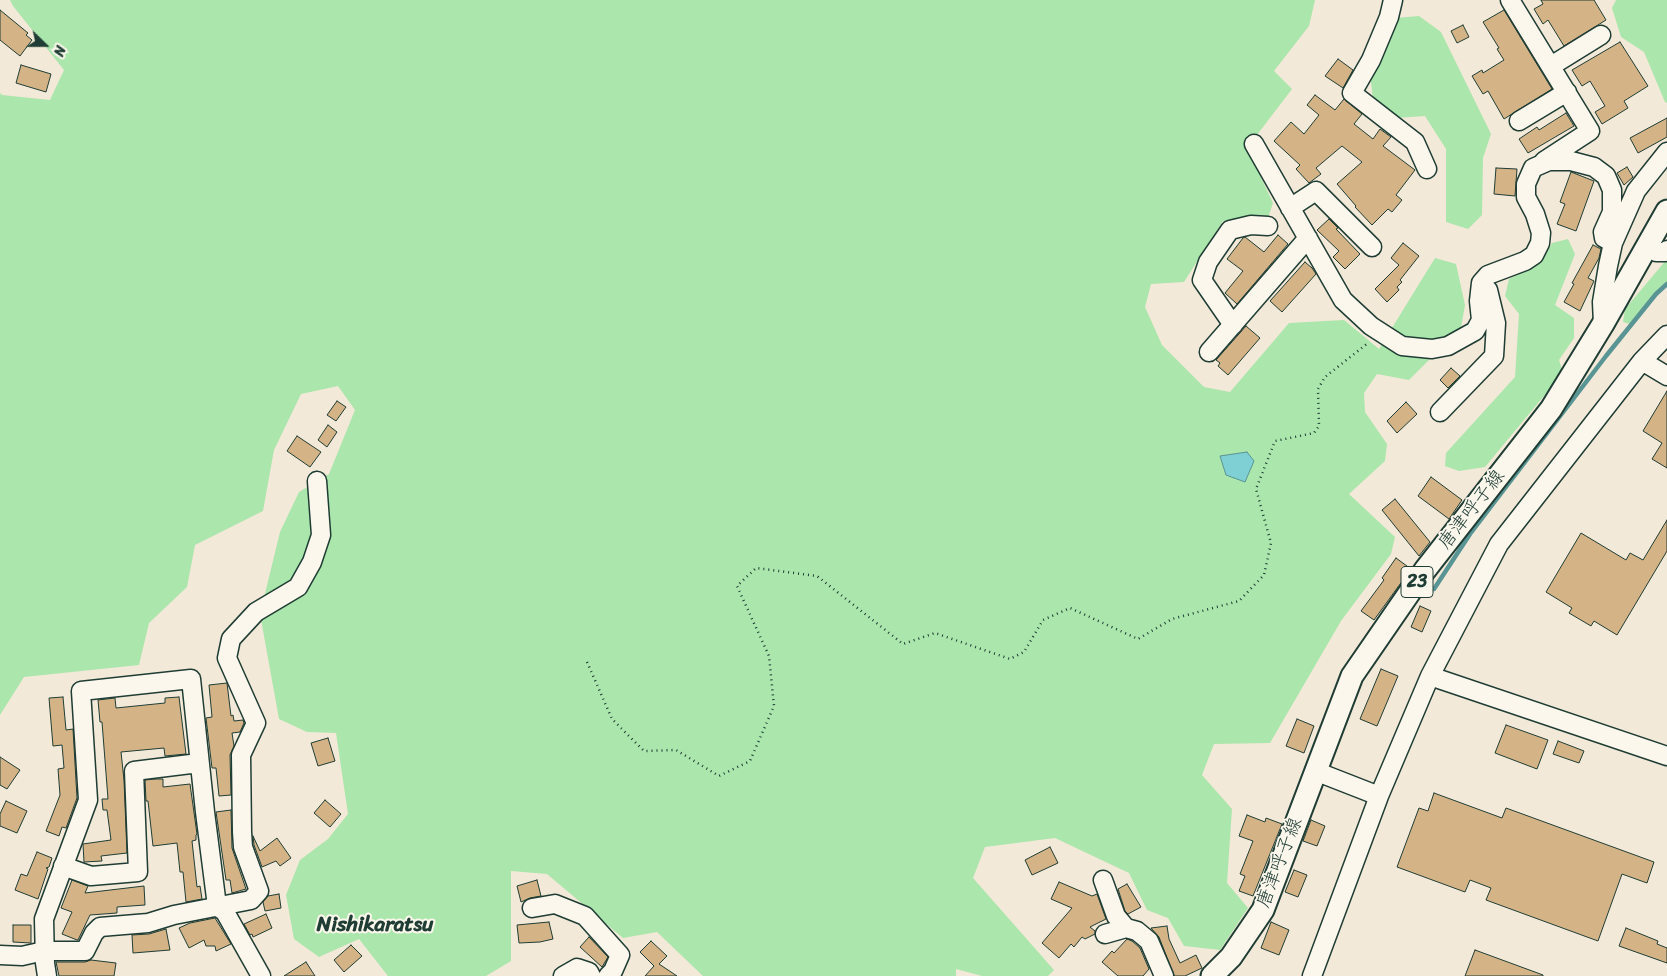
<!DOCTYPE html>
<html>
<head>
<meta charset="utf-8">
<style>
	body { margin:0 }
	#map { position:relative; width:1667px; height:976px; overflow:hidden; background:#f3e9d8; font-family:Sriracha,sans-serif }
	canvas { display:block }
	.north { position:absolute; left:20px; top:20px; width:50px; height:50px; -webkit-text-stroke:4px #fbf7ec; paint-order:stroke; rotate:112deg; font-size:14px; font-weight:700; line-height:20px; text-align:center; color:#1f3d34 }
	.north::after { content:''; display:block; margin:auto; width:18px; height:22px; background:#1f3d34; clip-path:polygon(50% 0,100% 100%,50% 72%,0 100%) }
</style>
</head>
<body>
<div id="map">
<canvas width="1667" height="976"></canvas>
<div class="north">N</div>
</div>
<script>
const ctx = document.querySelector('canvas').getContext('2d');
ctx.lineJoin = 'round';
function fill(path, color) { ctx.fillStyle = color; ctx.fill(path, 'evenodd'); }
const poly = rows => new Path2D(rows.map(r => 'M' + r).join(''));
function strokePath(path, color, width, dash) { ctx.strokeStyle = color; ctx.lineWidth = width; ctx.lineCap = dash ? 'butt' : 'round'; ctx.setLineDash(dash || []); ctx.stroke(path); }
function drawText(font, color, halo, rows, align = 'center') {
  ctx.font = font + ' Sriracha,"Klee One",sans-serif'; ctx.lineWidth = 4; ctx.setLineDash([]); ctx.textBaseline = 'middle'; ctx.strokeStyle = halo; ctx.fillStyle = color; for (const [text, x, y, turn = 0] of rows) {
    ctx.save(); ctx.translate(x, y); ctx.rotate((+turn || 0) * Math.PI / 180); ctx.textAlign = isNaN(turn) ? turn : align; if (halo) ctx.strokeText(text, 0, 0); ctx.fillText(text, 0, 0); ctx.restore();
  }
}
fill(poly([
	[10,0,1315,0,1309,26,1274,71,1292,89,1247,148,1273,203,1267,221,1223,221,1184,282,1151,284,1145,307,1162,345,1204,387,1230,392,1289,323,1344,320,1379,349,1435,258,1456,264,1465,305,1461,328,1409,380,1377,374,1364,393,1365,412,1387,444,1385,461,1349,494,1395,537,1391,554,1341,621,1270,743,1214,744,1202,775,1232,809,1227,883,1248,908,1220,950,1184,946,1168,918,1147,910,1129,873,1055,838,985,847,973,878,1054,970,1048,976,982,976,956,969,956,976,703,976,657,932,623,938,547,874,511,871,511,961,486,976,388,976,359,939,319,957,294,939,286,895,300,860,328,839,348,814,336,733,307,732,279,719,260,614,280,532,299,492,329,474,355,410,338,386,301,394,274,450,263,511,195,545,187,587,149,623,139,665,24,677,0,715,0,93,2,95,50,100,64,70,13,6],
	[1616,0,1667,0,1667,103,1665,102,1644,52,1621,37,1612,8],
	[1419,16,1441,32,1491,134,1483,158,1482,215,1468,229,1446,222,1446,149,1425,116,1395,118,1373,99,1370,74,1395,18],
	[1568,239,1575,254,1555,305,1574,318,1574,338,1559,360,1563,373,1485,467,1459,471,1445,466,1446,453,1515,377,1519,314,1505,296,1509,279,1541,263,1552,243],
	[1667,259,1667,282,1630,324,1623,322,1625,309]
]), '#abe6ac');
const water = poly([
	[1247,452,1254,461,1245,482,1226,475,1220,456,1247,452]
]);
fill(water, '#7fd0d4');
strokePath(water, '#599594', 1);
strokePath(poly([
	[1434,589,1470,534,1606,356,1656,294,1667,284]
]), '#599594', 4.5);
const building = poly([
	[1541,0,1594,0,1606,20,1564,46,1548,20,1543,24,1534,9,1543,4,1541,0],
	[0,10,28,33,26,35,32,40,20,56,0,40,0,10],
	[1504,10,1552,89,1504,119,1488,91,1483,94,1472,76,1482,70,1483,73,1504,60,1497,49,1499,48,1483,22,1504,10],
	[1463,25,1469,37,1457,43,1451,31,1463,25],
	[1620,42,1648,86,1624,101,1628,108,1602,124,1595,112,1605,106,1590,81,1582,86,1572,70,1620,42],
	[1338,59,1353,70,1343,88,1325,76,1338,59],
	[21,65,51,74,46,92,16,83,21,65],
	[1315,95,1335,110,1344,99,1362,114,1354,124,1373,139,1380,129,1391,137,1383,146,1415,170,1396,195,1402,200,1392,212,1388,209,1372,225,1355,207,1356,206,1337,184,1362,162,1342,146,1316,168,1321,174,1309,183,1296,169,1300,165,1274,141,1291,122,1304,134,1319,115,1307,105,1315,95],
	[1566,113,1574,126,1528,153,1519,139,1537,127,1539,130,1566,113],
	[1667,118,1667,137,1638,153,1630,138,1667,118],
	[1627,167,1633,177,1624,185,1617,173,1627,167],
	[1496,168,1517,169,1515,196,1494,194,1496,168],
	[1571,172,1594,181,1576,231,1557,224,1565,204,1560,202,1571,172],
	[1329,219,1338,228,1336,229,1360,254,1345,269,1333,257,1339,251,1317,230,1329,219],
	[1278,235,1288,244,1237,304,1225,293,1243,271,1227,259,1243,238,1245,237,1264,252,1278,235],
	[1403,243,1419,256,1400,280,1402,282,1397,287,1399,290,1387,302,1375,289,1399,265,1391,258,1403,243],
	[1593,245,1601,249,1599,258,1588,278,1594,281,1580,311,1564,302,1574,284,1572,283,1593,245],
	[1305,262,1312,268,1316,274,1282,312,1270,301,1305,262],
	[1246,326,1260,338,1228,375,1218,366,1220,363,1216,360,1246,326],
	[1451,368,1460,376,1448,388,1440,380,1451,368],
	[1667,391,1667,468,1652,459,1662,443,1643,431,1667,391],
	[337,401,346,407,336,421,327,415,337,401],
	[1406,402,1417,414,1397,433,1387,421,1406,402],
	[328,425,337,432,327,447,318,440,328,425],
	[297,436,321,452,310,467,287,451,297,436],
	[1431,477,1462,500,1449,519,1418,496,1431,477],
	[1395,499,1430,542,1419,556,1382,510,1395,499],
	[1667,520,1667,551,1617,635,1594,621,1591,626,1569,613,1572,608,1546,592,1581,533,1626,560,1630,553,1643,560,1667,520],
	[1396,558,1411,569,1374,620,1361,611,1384,580,1382,578,1396,558],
	[1420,606,1431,611,1422,632,1411,627,1420,606],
	[1381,669,1398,676,1377,726,1360,719,1381,669],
	[227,683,231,716,233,715,234,721,243,720,244,723,240,732,232,733,234,746,230,755,231,795,219,796,216,768,212,768,206,718,212,717,209,685,227,683],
	[63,697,66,730,73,729,77,798,66,828,62,827,59,836,46,831,60,795,58,769,64,768,62,745,53,746,49,698,63,697],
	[179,697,186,754,165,756,164,748,121,752,124,780,127,853,101,856,102,861,84,862,83,844,111,840,107,810,103,810,102,799,108,799,102,722,100,722,98,700,115,698,116,708,165,703,165,698,179,697],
	[1297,719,1314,726,1304,753,1286,746,1297,719],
	[1506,725,1548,740,1537,769,1495,753,1506,725],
	[328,738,335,761,318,766,311,743,328,738],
	[1558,741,1584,751,1579,763,1553,754,1558,741],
	[0,757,20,770,7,789,0,785,0,757],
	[155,779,163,779,163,787,190,784,197,834,196,835,196,840,192,841,197,887,200,886,202,899,186,902,183,872,180,872,177,843,153,846,148,801,146,801,145,780,155,779],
	[1434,793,1502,818,1506,808,1654,862,1647,883,1622,874,1598,941,1486,900,1491,888,1470,880,1465,892,1397,867,1419,808,1428,811,1434,793],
	[325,800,341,814,330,827,314,813,325,800],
	[6,801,27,811,17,833,0,826,0,814,6,801],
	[231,810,232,848,246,889,232,893,230,880,226,880,216,812,231,810],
	[1247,815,1265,822,1266,818,1282,824,1253,896,1239,891,1245,876,1240,874,1253,841,1239,836,1247,815],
	[1311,820,1325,826,1317,846,1303,841,1311,820],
	[253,836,260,851,277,838,291,858,280,866,276,861,262,867,254,845,253,836],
	[1050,847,1058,863,1032,875,1025,860,1050,847],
	[37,852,52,858,49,867,46,868,48,869,38,899,15,890,21,874,27,876,37,852],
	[1294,870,1307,875,1298,897,1285,892,1294,870],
	[72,880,88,886,85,893,144,886,145,905,117,907,117,913,90,915,78,940,77,940,62,934,72,912,61,908,72,880],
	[537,880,541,896,530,898,521,902,517,886,537,880],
	[1059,882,1092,896,1097,894,1106,919,1090,927,1095,931,1095,934,1085,939,1082,937,1074,947,1071,944,1059,958,1042,943,1072,908,1051,899,1059,882],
	[1127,884,1141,907,1128,914,1125,911,1118,889,1127,884],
	[279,894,281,908,265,911,263,902,268,896,279,894],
	[266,914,272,928,253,937,252,934,250,935,244,924,266,914],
	[215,918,231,944,216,951,215,946,206,946,204,940,189,948,179,928,190,923,215,918],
	[549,922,553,939,540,942,519,943,517,925,549,922],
	[1271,922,1289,930,1279,955,1261,948,1271,922],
	[13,925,31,925,31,943,13,942,13,925],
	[1167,926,1169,939,1180,963,1196,955,1202,968,1185,976,1174,976,1159,937,1151,928,1167,926],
	[1626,928,1658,941,1657,944,1667,948,1667,963,1619,946,1626,928],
	[166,929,170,950,133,953,132,935,149,934,166,929],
	[589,937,608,957,602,967,580,947,589,937],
	[1127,939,1132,941,1140,948,1149,969,1143,976,1118,976,1102,962,1112,951,1114,953,1127,939],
	[651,941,667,956,659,964,677,976,645,976,654,966,640,952,651,941],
	[351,945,362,956,344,972,334,960,351,945],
	[1475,950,1543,975,1543,976,1465,976,1475,950],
	[91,960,116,963,114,976,59,976,56,962,85,962,91,960],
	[306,962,315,976,284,976,306,962]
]);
fill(building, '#d4b387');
strokePath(building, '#1f3d34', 1);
const minor = poly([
	[1393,0,1389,17,1371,60,1352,93,1415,142,1427,169],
	[1510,0,1590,131,1544,161],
	[1551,66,1601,35],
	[1519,121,1567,92],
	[1254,144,1343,300,1371,326,1402,346,1432,349,1448,346,1475,331,1481,320,1479,301,1481,283,1488,275,1525,261,1534,255,1540,243,1541,233,1535,214,1526,197,1526,184,1533,168,1549,161,1571,161,1594,167,1606,176,1612,190,1612,212,1603,232,1604,238,1613,243],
	[1290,208,1316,191,1372,247],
	[1647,245,1656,252,1665,252,1667,250],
	[1603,324,1602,302,1608,266,1613,243,1636,191,1667,152],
	[1233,325,1202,280,1208,262,1230,230,1251,225,1268,226],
	[1209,352,1308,238],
	[1642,361,1667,376],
	[1440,412,1494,356,1496,323,1488,290,1483,285],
	[1430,676,1667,756],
	[1315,771,1379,796],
	[63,866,91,876,138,872,134,771,199,763],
	[1103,880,1116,916,1126,928,1105,934],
	[532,908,555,904,585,916,620,955,613,971,608,976],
	[1126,928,1137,931,1149,941,1164,976],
	[0,955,22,956,44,951,85,951,94,933,100,927,148,923,174,915,251,900,259,891,243,847,242,832,241,755,256,723,227,658,231,639,256,612,298,587,312,562,321,535,317,481],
	[47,976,45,963,44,919,88,800,81,691,191,679,205,812,217,906,225,912,261,976],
	[563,976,577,968,589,972,591,976],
	[1312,976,1379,796,1430,676,1499,544,1642,361,1667,335]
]);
const major = poly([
	[1212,976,1231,957,1263,910,1352,676,1425,570,1551,409,1603,324,1667,211]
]);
strokePath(minor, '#1f3d34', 21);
strokePath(major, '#1f3d34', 25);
strokePath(poly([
	[587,662,612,719,644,751,676,750,719,776,750,761,774,706,769,656,737,586,756,568,817,576,903,644,935,633,1010,659,1024,652,1043,620,1070,608,1138,639,1172,619,1239,601,1264,575,1271,543,1256,489,1275,441,1314,433,1319,426,1318,389,1325,377,1368,343]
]), '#1f3d34', 2.5, [1, 4]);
strokePath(minor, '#fbf7ec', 18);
strokePath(major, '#fbf7ec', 21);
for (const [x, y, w] of [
	[1417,582,32]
]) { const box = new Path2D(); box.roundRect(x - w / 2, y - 15.5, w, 31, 4); ctx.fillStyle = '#fbf7ec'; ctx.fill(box); strokePath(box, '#1f3d34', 1); }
drawText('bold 18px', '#1f3d34', null, [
	["23",1417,582]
]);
drawText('19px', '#1f3d34', '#fbf7ec', [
	["唐津呼子線",1472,510,-52],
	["唐津呼子線",1280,863,-69]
]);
drawText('bold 21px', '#1f3d34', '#fbf7ec', [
	["Nishikaratsu",375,926]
]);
</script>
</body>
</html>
